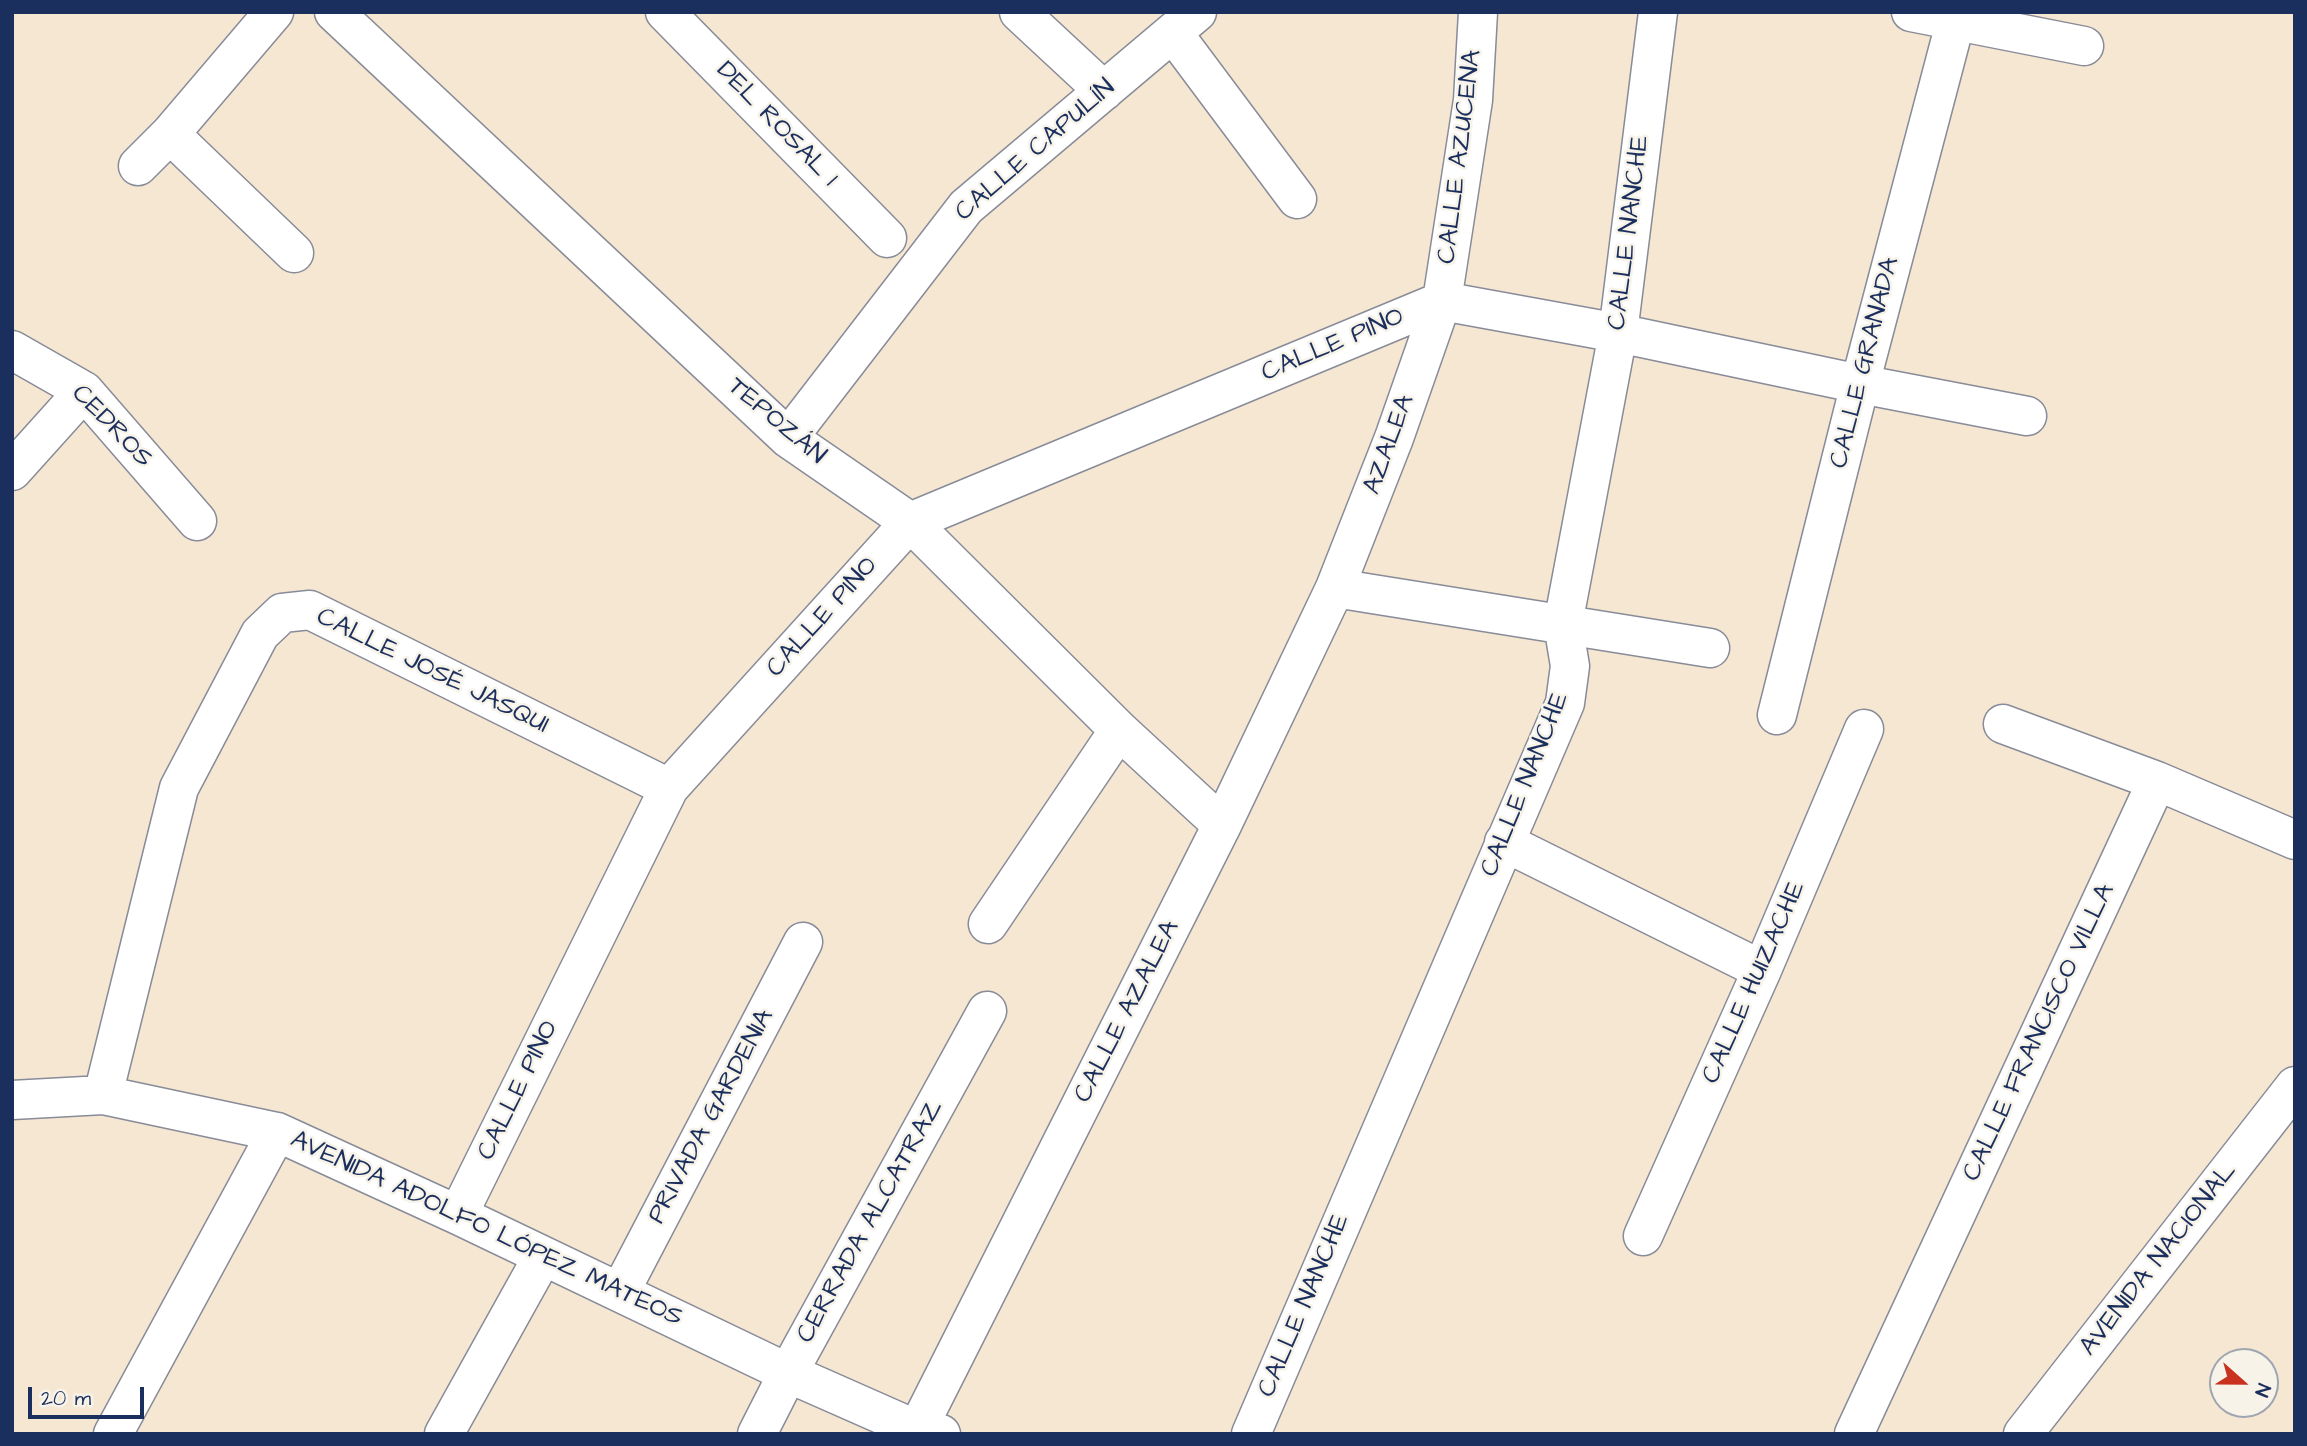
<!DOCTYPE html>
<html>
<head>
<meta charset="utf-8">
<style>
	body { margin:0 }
	#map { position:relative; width:2307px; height:1446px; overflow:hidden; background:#f6e7d3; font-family:"Architects Daughter",sans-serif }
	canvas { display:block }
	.frame { position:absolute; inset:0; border:14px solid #1b2f5e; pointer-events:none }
	.north { position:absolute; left:2209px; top:1348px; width:70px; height:70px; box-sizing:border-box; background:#f7f3e8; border:2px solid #9fa5b1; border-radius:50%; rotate:111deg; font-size:19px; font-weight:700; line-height:28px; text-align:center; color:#1b2f5e }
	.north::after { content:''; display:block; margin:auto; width:24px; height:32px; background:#c8321e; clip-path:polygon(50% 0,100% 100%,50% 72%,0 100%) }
	.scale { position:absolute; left:28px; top:1387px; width:116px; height:32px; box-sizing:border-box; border:4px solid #1b2f5e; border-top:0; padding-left:9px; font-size:21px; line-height:24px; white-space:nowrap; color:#1b2f5e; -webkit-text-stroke:5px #f7f3e8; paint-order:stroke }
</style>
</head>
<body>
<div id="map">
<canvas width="2307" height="1446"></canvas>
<div class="frame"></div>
<div class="north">N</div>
<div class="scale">20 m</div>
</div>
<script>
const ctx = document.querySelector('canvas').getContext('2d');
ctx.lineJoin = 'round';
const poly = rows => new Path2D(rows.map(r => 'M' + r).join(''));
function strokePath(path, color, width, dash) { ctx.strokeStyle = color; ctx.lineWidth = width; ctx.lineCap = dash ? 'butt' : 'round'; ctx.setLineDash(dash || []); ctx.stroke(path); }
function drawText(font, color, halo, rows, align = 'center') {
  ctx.font = font + ' "Architects Daughter",sans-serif'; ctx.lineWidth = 5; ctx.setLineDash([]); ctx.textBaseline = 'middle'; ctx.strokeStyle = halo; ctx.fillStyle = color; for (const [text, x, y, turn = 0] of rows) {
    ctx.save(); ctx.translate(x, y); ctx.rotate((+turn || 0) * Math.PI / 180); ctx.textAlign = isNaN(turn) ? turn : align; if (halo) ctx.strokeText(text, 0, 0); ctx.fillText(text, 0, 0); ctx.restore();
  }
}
const minor = poly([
	[334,12,788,438,910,522,1119,730,1222,825],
	[665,12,887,238],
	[1019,12,1104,91],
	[1911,12,2084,46],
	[1173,33,1297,199],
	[170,134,294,253],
	[138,166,170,134,274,12],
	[1442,301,1618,333,1860,384,2027,416],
	[12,350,84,391,197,521],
	[788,438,966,207,1197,12],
	[12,471,84,391],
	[1335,588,1710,648],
	[1777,715,1860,384,1958,12],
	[2003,724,2157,781,2295,840],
	[1504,842,1762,970],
	[988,924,1119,730],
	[103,1095,179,788,260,634,282,613,310,610,669,788],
	[12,1100,103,1095,277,1132,458,1215,788,1373,917,1430,941,1434],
	[458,1215,669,788,910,522,1442,301],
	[1643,1236,1762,970,1864,729],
	[620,1292,803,942],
	[113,1434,277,1132],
	[444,1434,543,1256],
	[757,1434,788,1373,987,1011],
	[915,1434,1222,825,1335,588,1394,438,1442,301,1473,100,1478,12],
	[1251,1434,1565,703,1570,666,1563,624,1618,333,1658,12],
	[1854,1434,2157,781],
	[2023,1434,2295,1086]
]);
strokePath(minor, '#888b98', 41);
strokePath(minor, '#fff', 38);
drawText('26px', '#1b2f5e', '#f7f3e8', [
	["DEL ROSAL 1",776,125,46],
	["CALLE CAPULÍN",1036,151,-41],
	["CALLE AZUCENA",1461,157,-83],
	["CALLE NANCHE",1630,233,-83],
	["CALLE PINO",1333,346,-23],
	["CALLE GRANADA",1866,363,-76],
	["TEPOZÁN",776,422,40],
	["CEDROS",111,427,46],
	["AZALEA",1390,445,-70],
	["CALLE PINO",823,618,-48],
	["CALLE JOSÉ JASQUI",432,672,26],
	["CALLE NANCHE",1526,785,-68],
	["CALLE HUIZACHE",1755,983,-66],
	["CALLE AZALEA",1128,1012,-63],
	["CALLE FRANCISCO VILLA",2040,1033,-65],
	["CALLE PINO",519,1091,-64],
	["PRIVADA GARDENIA",712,1117,-62],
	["CERRADA ALCATRAZ",871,1222,-61],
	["AVENIDA ADOLFO LÓPEZ MATEOS",486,1230,25],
	["AVENIDA NACIONAL",2159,1260,-52],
	["CALLE NANCHE",1305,1306,-67]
]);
</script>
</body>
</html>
